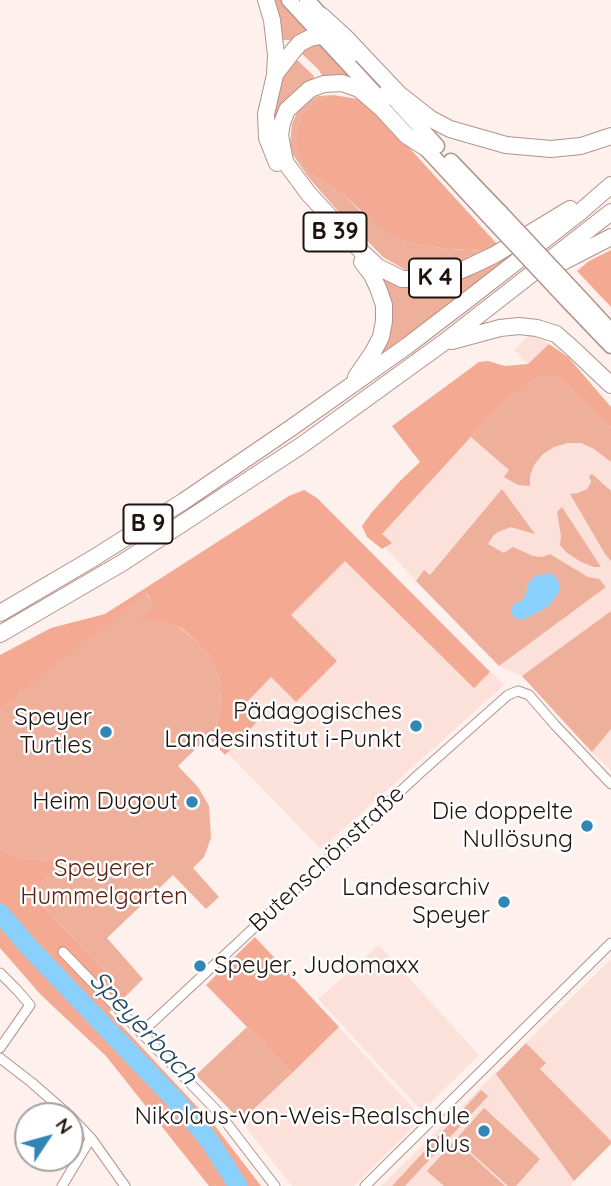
<!DOCTYPE html>
<html>
<head>
<meta charset="utf-8">
<style>
	body { margin:0 }
	#map { position:relative; width:611px; height:1186px; overflow:hidden; background:#fef0ec; font-family:Quicksand,sans-serif }
	canvas { display:block }
	.north { position:absolute; left:14px; top:1102px; width:70px; height:70px; box-sizing:border-box; background:#fff; border:2px solid #a5a19f; border-radius:50%; rotate:54deg; font-size:19px; font-weight:700; line-height:28px; text-align:center; color:#1e130f }
	.north::after { content:''; display:block; margin:auto; width:24px; height:32px; background:#3186b6; clip-path:polygon(50% 0,100% 100%,50% 72%,0 100%) }
</style>
</head>
<body>
<div id="map">
<canvas width="611" height="1186"></canvas>
<div class="north">N</div>
</div>
<script>
const ctx = document.querySelector('canvas').getContext('2d');
ctx.lineJoin = 'round';
function fill(path, color) { ctx.fillStyle = color; ctx.fill(path, 'evenodd'); }
const poly = rows => new Path2D(rows.map(r => 'M' + r).join(''));
function strokePath(path, color, width, dash) { ctx.strokeStyle = color; ctx.lineWidth = width; ctx.lineCap = dash ? 'butt' : 'round'; ctx.setLineDash(dash || []); ctx.stroke(path); }
function drawText(font, color, halo, rows, align = 'center') {
  ctx.font = font + ' Quicksand,sans-serif'; ctx.lineWidth = 5; ctx.setLineDash([]); ctx.textBaseline = 'middle'; ctx.strokeStyle = halo; ctx.fillStyle = color; for (const [text, x, y, turn = 0] of rows) {
    ctx.save(); ctx.translate(x, y); ctx.rotate((+turn || 0) * Math.PI / 180); ctx.textAlign = isNaN(turn) ? turn : align; if (halo) ctx.strokeText(text, 0, 0); ctx.fillText(text, 0, 0); ctx.restore();
  }
}
fill(poly([
	[530,335,540,336,549,344,528,364,514,350],
	[546,354,611,419,611,771,585,745,522,676,499,666,416,581,369,530],
	[337,518,504,685,321,849,214,739],
	[379,945,479,1055,422,1111,318,999],
	[611,959,611,1144,571,1184,572,1186,381,1186],
	[339,1027,422,1118,354,1186,292,1186,241,1121]
]), '#fbe1da');
fill(poly([
	[273,0,284,0,312,31,293,43,289,40,282,40,279,20],
	[319,42,359,81,323,78,319,70,300,52,306,47],
	[295,58,313,75,315,81,299,88,282,107,277,118,275,118,274,114,280,85,286,71],
	[333,95,320,100,312,175,345,196,363,214,399,239,420,245,449,249,486,251,448,267,426,272,409,272,383,257,337,210,309,178,293,155,290,144,292,124,298,110,309,100,318,96],
	[503,256,507,260,376,358,387,343,393,315,392,303,383,278,401,287,420,288,441,285],
	[546,376,556,377,568,386,611,428,611,462,594,449,581,443,568,443,554,447,543,454,534,465,530,476,530,486,518,485,504,477,509,470,471,437,490,416,512,395,538,377],
	[592,474,611,491,611,561,605,554,570,494,578,493,587,489,591,482,589,476],
	[502,489,535,534,511,527,498,532,493,536,488,544,504,553,513,547,533,556,542,557,550,554,588,577,599,579,606,587,499,666,416,581,424,570,430,575],
	[527,587,541,611,534,613,525,619,512,606,524,599,526,594],
	[562,507,601,567,594,567,581,562,567,553,560,545,561,536,557,512],
	[145,593,156,606,140,621,159,621,170,624,180,628,196,641,207,653,215,666,221,687,220,712,216,726,208,737,178,766,198,787,209,806,211,838,204,857,193,868,219,897,206,909,173,875,107,938,143,979,128,994,35,898,42,883,59,860,47,861,24,858,5,851,0,848,0,710],
	[611,611,611,729,592,752,522,676],
	[247,1027,292,1073,241,1121,196,1075],
	[526,1043,546,1063,540,1069,611,1141,611,1144,574,1181,496,1074],
	[481,1090,488,1096,405,1186,392,1186],
	[484,1108,540,1159,516,1186,508,1186,456,1139],
	[455,1140,505,1186,444,1186,427,1171]
]), '#eeaf9b');
fill(poly([
	[333,95,358,99,383,119,497,244,486,251,449,249,420,245,399,239,381,229,345,196,312,175,299,154,297,139,300,125,307,111,320,100],
	[611,250,611,307,577,271,589,261],
	[549,344,568,357,611,407,611,428,568,386,556,377,546,376,538,377,512,395,490,416,382,534,392,543,382,549,367,537,362,526,372,512,401,480,420,462,392,426,479,362,488,361,505,366,528,364],
	[304,490,317,498,490,672,474,688,345,561,291,615,337,661,296,702,271,677,241,708,256,723,225,755,208,737,216,726,220,712,221,687,215,666,207,653,196,641,181,628,159,621,139,621,155,606,146,593,0,710,0,655,51,628,105,614,289,496],
	[0,848,5,851,24,858,47,861,60,859,42,883,35,898,128,994,109,1012,215,1126,261,1186,209,1186,106,1056,41,995,0,948],
	[255,937,339,1027,292,1073,206,985]
]), '#f3a992');
fill(poly([
	[550,573,556,577,560,585,559,592,549,606,525,619,520,620,514,617,511,612,512,606,524,599,529,582,533,578,539,575]
]), '#8ad0fd');
strokePath(poly([
	[0,913,28,946,177,1102,209,1140,238,1186]
]), '#8ad0fd', 19);
const street = poly([
	[63,952,219,1113,275,1186],
	[0,973,17,990,30,1005,0,1048],
	[141,1033,419,774,508,695,518,691,529,695,555,725,611,784],
	[0,1058,31,1082,70,1116],
	[70,1116,91,1138,125,1186],
	[62,1186,91,1138],
	[365,1186,611,943]
]);
const primary = poly([
	[289,0,383,102],
	[307,0,328,23],
	[387,91,437,146],
	[418,140,492,220],
	[451,161,501,213],
	[575,292,611,331],
	[566,299,611,346]
]);
const highway = poly([
	[266,0,272,20,276,55,275,75,266,114,267,138,277,163],
	[322,16,346,38,399,94,431,119,450,129,506,145,551,149,581,146,611,136],
	[276,73,293,51,300,43,310,38,321,36,327,38,351,54],
	[426,148,407,136,382,109,359,89,342,83,324,84,310,89,287,110,282,123,280,135,285,162,308,193,363,253,378,267,402,279,430,279,450,275,471,266,494,255,570,209],
	[551,268,611,237],
	[452,341,500,328,519,326,537,328,556,334,572,348,611,385],
	[356,377,373,352,381,337,384,321,384,305,378,288,372,275,362,262],
	[0,613,92,559,184,501,291,428,407,346,471,297,579,213,611,185],
	[0,634,122,563,302,445,443,343,611,212]
]);
strokePath(street, '#b3938a', 11);
strokePath(primary, '#b3938a', 17);
strokePath(highway, '#b3938a', 18);
strokePath(street, '#fff', 9);
strokePath(primary, '#fff', 14);
strokePath(highway, '#fff', 16);
const primaryBridge = poly([
	[501,213,575,292],
	[492,220,566,299]
]);
strokePath(primaryBridge, '#b3938a', 17, []);
strokePath(primaryBridge, '#fff', 14);
for (const [x, y, r, color] of [
	[416,726,7,"#3186b6"],
	[106,732,7,"#3186b6"],
	[192,802,7,"#3186b6"],
	[587,826,7,"#3186b6"],
	[504,902,7,"#3186b6"],
	[200,966,7,"#3186b6"],
	[484,1131,7,"#3186b6"]
]) { const dot = new Path2D(); dot.arc(x, y, r, 0, 2 * Math.PI); ctx.fillStyle = color; ctx.fill(dot); strokePath(dot, '#fff', 2.5); }
for (const [x, y, w] of [
	[335,232,63],
	[435,278,52],
	[148,524,49]
]) { const box = new Path2D(); box.roundRect(x - w / 2, y - 19.5, w, 39, 5); ctx.fillStyle = '#fff'; ctx.fill(box); strokePath(box, '#1e130f', 2); }
drawText('bold 23px', '#1e130f', null, [
	["B 39",335,232],
	["K 4",435,278],
	["B 9",148,524]
]);
drawText('24px', '#1e130f', '#fff', [
	["Pädagogisches",402,712],
	["Landesinstitut i-Punkt",402,740],
	["Speyer",92,718],
	["Turtles",92,746],
	["Heim Dugout",178,802],
	["Die doppelte",573,812],
	["Nullösung",573,840],
	["Landesarchiv",490,888],
	["Speyer",490,916],
	["Speyer, Judomaxx",214,966,"left"],
	["Nikolaus-von-Weis-Realschule",470,1117],
	["plus",470,1145]
], 'right');
drawText('24px', '#1e130f', '#fff', [
	["Butenschönstraße",327,859,-43]
]);
drawText('24px', '#5b2210', '#fff', [
	["Speyerer",104,869],
	["Hummelgarten",104,897]
]);
drawText('italic 26px', '#21485f', '#fff', [
	["Speyerbach",143,1028,47]
]);
</script>
</body>
</html>
